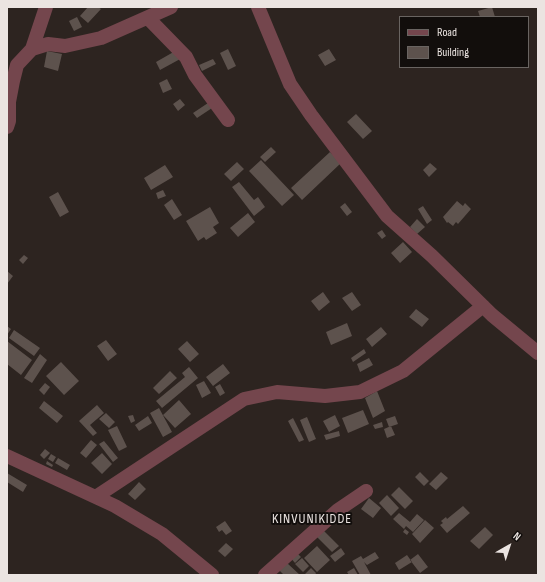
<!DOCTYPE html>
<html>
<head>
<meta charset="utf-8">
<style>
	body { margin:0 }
	#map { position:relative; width:545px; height:582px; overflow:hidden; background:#2d2420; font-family:"Sofia Sans Condensed",sans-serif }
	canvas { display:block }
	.frame { position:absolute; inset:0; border:8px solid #ebe4e1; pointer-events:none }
	.legend { position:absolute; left:399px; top:16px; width:130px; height:52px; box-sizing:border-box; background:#120e0c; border:1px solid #696461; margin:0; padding:5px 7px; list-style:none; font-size:12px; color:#ebe4e1 }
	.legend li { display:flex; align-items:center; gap:8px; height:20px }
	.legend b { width:20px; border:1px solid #696461 }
	.north { position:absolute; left:489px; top:526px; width:40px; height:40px; -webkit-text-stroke:3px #120e0c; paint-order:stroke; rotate:39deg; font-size:11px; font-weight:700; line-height:16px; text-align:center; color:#ebe4e1 }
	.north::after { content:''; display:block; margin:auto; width:14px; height:18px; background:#ebe4e1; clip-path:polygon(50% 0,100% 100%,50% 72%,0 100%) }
</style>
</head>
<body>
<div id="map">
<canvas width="545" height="582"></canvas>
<div class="frame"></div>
<ul class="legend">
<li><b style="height:5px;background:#74464d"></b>Road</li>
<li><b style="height:11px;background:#5d524d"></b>Building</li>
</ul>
<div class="north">N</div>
</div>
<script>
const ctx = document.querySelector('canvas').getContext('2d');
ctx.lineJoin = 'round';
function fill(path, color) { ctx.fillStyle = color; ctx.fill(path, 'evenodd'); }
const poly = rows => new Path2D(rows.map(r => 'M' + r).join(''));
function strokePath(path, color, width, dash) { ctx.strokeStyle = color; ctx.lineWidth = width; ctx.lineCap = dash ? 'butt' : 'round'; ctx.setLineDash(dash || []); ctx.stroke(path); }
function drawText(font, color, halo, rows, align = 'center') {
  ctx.font = font + ' "Sofia Sans Condensed",sans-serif'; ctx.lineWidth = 4; ctx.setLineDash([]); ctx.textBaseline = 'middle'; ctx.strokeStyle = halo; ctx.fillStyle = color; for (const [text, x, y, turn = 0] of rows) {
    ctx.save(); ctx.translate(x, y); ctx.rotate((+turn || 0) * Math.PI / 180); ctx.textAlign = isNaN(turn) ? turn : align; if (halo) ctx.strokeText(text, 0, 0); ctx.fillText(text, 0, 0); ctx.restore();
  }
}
fill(poly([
	[88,7,98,7,101,9,88,23,80,16],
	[492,7,495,17,480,17,478,11],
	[77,17,82,27,74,31,69,21],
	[228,49,236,66,228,70,220,53],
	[329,49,336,60,325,66,318,55],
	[177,50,182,58,160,70,156,62],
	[47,51,62,54,58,71,44,67],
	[213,59,216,64,202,71,199,65],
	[167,79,172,89,163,93,159,83],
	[180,99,185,105,178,111,173,104],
	[208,103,212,108,197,118,193,113],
	[356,114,372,131,363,139,347,122],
	[271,147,276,152,265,162,260,157],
	[330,152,341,163,302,200,291,188],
	[261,160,294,195,282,206,249,171],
	[237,162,244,169,231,181,224,174],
	[430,163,437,169,429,177,423,170],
	[165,165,173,177,151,190,144,178],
	[239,182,254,200,258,197,265,207,254,216,232,187],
	[163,190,166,196,158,199,156,193],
	[58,192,69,212,60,217,49,197],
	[172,199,182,215,174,220,164,205],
	[457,201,463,206,465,203,471,209,458,224,456,222,453,226,448,222,447,223,443,217],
	[345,203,352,212,347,216,340,207],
	[423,206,432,220,427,224,418,209],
	[210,207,219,223,213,227,217,233,206,240,204,237,198,241,186,221],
	[248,213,255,222,238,237,230,228],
	[417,219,425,227,417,234,410,227],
	[382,230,386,236,382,239,377,233],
	[403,242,412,252,400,263,391,253],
	[24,255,28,258,23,264,19,260],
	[7,271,13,276,7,284],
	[323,292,330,302,319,311,311,301],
	[352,292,361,305,352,311,342,298],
	[416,309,429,319,422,327,409,317],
	[347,323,352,336,331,345,326,332],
	[7,326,11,329,7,335],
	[381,327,387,334,372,347,366,339],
	[14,330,40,348,34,356,9,338],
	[106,340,117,354,108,361,97,346],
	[7,341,32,360,21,375,7,364],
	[187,341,199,354,190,362,178,349],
	[364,349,366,353,353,362,351,358],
	[40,354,47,360,32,383,24,378],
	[369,358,373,365,360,372,357,364],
	[61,362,79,381,64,395,46,376],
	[223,364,230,373,213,386,206,377],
	[189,367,198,378,162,408,156,401,185,377,182,373],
	[170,371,177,378,159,394,153,388],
	[204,381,211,393,202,398,196,385],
	[45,383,50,387,44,395,39,390],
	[220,384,225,393,220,396,215,387],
	[377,391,385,411,373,418,365,398],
	[179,400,191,414,175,428,163,415],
	[44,401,63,416,57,423,39,408],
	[97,405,104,413,90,425,97,433,93,436,79,421],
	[159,408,172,432,163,437,150,413],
	[363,410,369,424,348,433,342,418],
	[106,413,115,422,109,428,99,419],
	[133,415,135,421,131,423,128,416],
	[335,415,340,426,329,432,323,421],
	[148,416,152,423,139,431,135,425],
	[395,416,398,424,389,427,386,419],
	[307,417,316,439,309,442,300,420],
	[293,418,304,440,299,442,288,421],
	[382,422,383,427,375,429,373,425],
	[117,426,127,447,119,451,108,430],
	[391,426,395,435,387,438,384,429],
	[339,431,340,436,326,440,324,435],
	[91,440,97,445,86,458,80,453],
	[104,441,118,458,113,462,99,444],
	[45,449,50,453,44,459,40,455],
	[102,453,112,464,102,474,91,463],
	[51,454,56,457,53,462,48,459],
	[58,458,70,465,67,470,55,463],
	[47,461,53,465,52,467,46,464],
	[420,472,429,481,424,486,415,477],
	[441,472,448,478,436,490,429,484],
	[7,473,27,485,23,492,7,482],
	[139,482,146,489,135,500,128,494],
	[399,487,413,501,405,509,391,495],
	[387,495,399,508,391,516,379,503],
	[369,498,381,508,373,518,361,509],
	[463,506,470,513,447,533,440,525,443,523,441,521,446,517,447,519],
	[399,513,410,522,417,514,424,520,413,532,406,526,404,529,393,519],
	[425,520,434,528,420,543,412,534],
	[225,521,232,531,226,535,222,530,219,532,216,527],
	[485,527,493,535,479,549,470,541],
	[322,529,339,546,332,552,316,536],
	[405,529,409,532,407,535,403,532],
	[226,543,233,549,225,557,218,551],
	[317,546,330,560,317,572,304,558],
	[341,548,345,554,335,562,330,556],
	[294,550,301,557,295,563,289,556],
	[375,552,379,558,367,565,364,562,371,575,360,575,352,561,361,556,363,559],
	[418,554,428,567,420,573,410,560],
	[407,555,412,562,399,570,395,563],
	[302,558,309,566,303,572,295,564],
	[287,563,300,575,284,575,279,570],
	[311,568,316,573,315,575,304,575],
	[354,568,358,575,349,575,347,572]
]), '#5d524d');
strokePath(poly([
	[258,7,290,84,311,115,387,216,432,256,492,315,538,353],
	[148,18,186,57,195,75,228,120],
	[32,49,48,44,65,46,101,38,171,7],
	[7,127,9,121,9,102,13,81,17,65,32,49,46,7],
	[7,456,115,506,162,534,212,575],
	[94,496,97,496,244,399,277,392,325,396,360,392,403,371,483,306],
	[265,575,338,510,366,491]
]), '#74464d', 14);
ctx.letterSpacing = '1px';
drawText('14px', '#ebe4e1', '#120e0c', [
	["KINVUNIKIDDE",312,519]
]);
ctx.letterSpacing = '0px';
</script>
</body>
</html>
